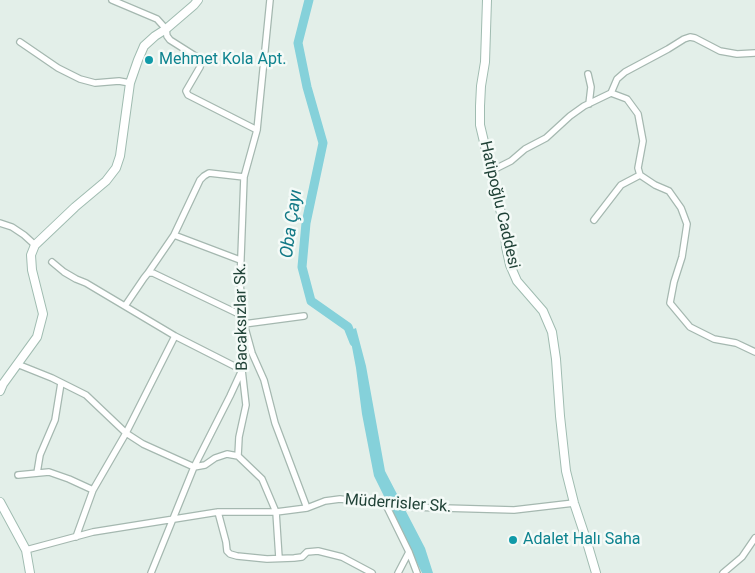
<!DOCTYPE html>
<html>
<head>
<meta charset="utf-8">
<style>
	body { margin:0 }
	canvas { display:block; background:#e3efe9 }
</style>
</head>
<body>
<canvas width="755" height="573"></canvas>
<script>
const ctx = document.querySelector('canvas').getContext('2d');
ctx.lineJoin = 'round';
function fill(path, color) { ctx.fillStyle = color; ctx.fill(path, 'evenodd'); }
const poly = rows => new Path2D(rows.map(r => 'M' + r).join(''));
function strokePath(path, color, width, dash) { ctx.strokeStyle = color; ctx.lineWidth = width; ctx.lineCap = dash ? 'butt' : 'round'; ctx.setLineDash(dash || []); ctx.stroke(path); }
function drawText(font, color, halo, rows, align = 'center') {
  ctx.font = font + ' Roboto,sans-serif'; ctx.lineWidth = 5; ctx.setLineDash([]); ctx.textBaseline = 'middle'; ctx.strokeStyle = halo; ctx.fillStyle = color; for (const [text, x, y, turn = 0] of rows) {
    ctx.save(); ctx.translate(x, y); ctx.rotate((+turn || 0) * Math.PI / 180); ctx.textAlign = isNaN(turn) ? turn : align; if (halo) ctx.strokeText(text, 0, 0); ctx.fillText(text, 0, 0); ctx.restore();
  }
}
fill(poly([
	[356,328,366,366,385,471,425,548,433,573,422,573,374,476,362,414,356,368,349,331]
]), '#85d1da');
strokePath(poly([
	[309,0,298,43,307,87,323,143,306,223,302,267,311,301,348,327,354,342]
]), '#85d1da', 9);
const street = poly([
	[112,0,157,19,166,29,167,36,170,40,200,59,201,63,200,67,186,91,188,95,257,130],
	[20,42,58,68,80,79,95,83,119,81,130,83],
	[588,74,591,87,589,104],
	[611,93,627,99,638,114,643,141,638,168,640,175,655,185,669,191,681,208,687,224,682,257,674,282,670,303,690,327,714,339,736,343,755,352],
	[491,171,511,161,525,149,546,138,570,116,584,106,611,93,617,79,625,72,668,49,684,39,690,37,695,38,720,51,737,54,755,53],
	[594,220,621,185,640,175],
	[0,223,12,227,24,235,35,245],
	[174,235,200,180,204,176,209,173,244,177],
	[52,262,64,272,76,279,86,283,175,336,242,370,230,396,194,467,151,573],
	[148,273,174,235,240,260],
	[125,306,144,278,148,273,153,273,243,316],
	[304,316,244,324,252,353,264,380,275,423,307,508],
	[17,364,52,378,86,395,126,433,143,444,194,467,205,465,215,458,227,454,238,456,262,479,276,512,307,508,325,501,340,499,408,507,514,510,574,503],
	[238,456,239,437,246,405,242,370,244,355,244,324,240,283,244,177,257,130,270,0],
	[37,473,40,455,55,420,61,383],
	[18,475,49,472,69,479,93,490],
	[386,505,409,552,417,573],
	[218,512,226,542,227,551,230,554,237,556,267,559,294,558,302,557,307,552,318,551,342,557,372,573],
	[76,537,93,490,126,433,175,336],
	[26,550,93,532,218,512,276,512,279,558],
	[398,573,409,552],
	[723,573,742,557,755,538]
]);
const secondary = poly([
	[487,0,485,62,481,86,480,106,480,125,505,230,506,247,510,265,517,281,543,311,552,332,556,359,560,416,566,471,574,503,586,539,596,573],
	[0,391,3,384,37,337,43,314,32,270,31,255,35,245,75,207,106,181,116,168,120,156,130,83,138,60,144,46,155,36,166,29,194,5,198,0],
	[0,502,26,550,30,573]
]);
strokePath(street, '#a5b8b0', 8);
strokePath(secondary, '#a0bcb1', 10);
strokePath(street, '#fff', 5.5);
strokePath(secondary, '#fff', 8);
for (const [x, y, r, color] of [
	[149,60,5,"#0f9aa8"],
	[513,540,5,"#0f9aa8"]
]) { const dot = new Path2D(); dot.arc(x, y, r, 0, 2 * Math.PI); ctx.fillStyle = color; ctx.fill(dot); strokePath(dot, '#f4faf7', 2); }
drawText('16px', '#0d838f', '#f4faf7', [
	["Mehmet Kola Apt.",159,60],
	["Adalet Halı Saha",523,540]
], 'left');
drawText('16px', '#204237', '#f4faf7', [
	["Hatipoğlu Caddesi",499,205,77],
	["Bacaksızlar Sk.",242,317,-91],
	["Müderrisler Sk.",398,504,4]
]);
drawText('italic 18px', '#127986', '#f4faf7', [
	["Oba Çayı",292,224,-82]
]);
</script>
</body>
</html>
